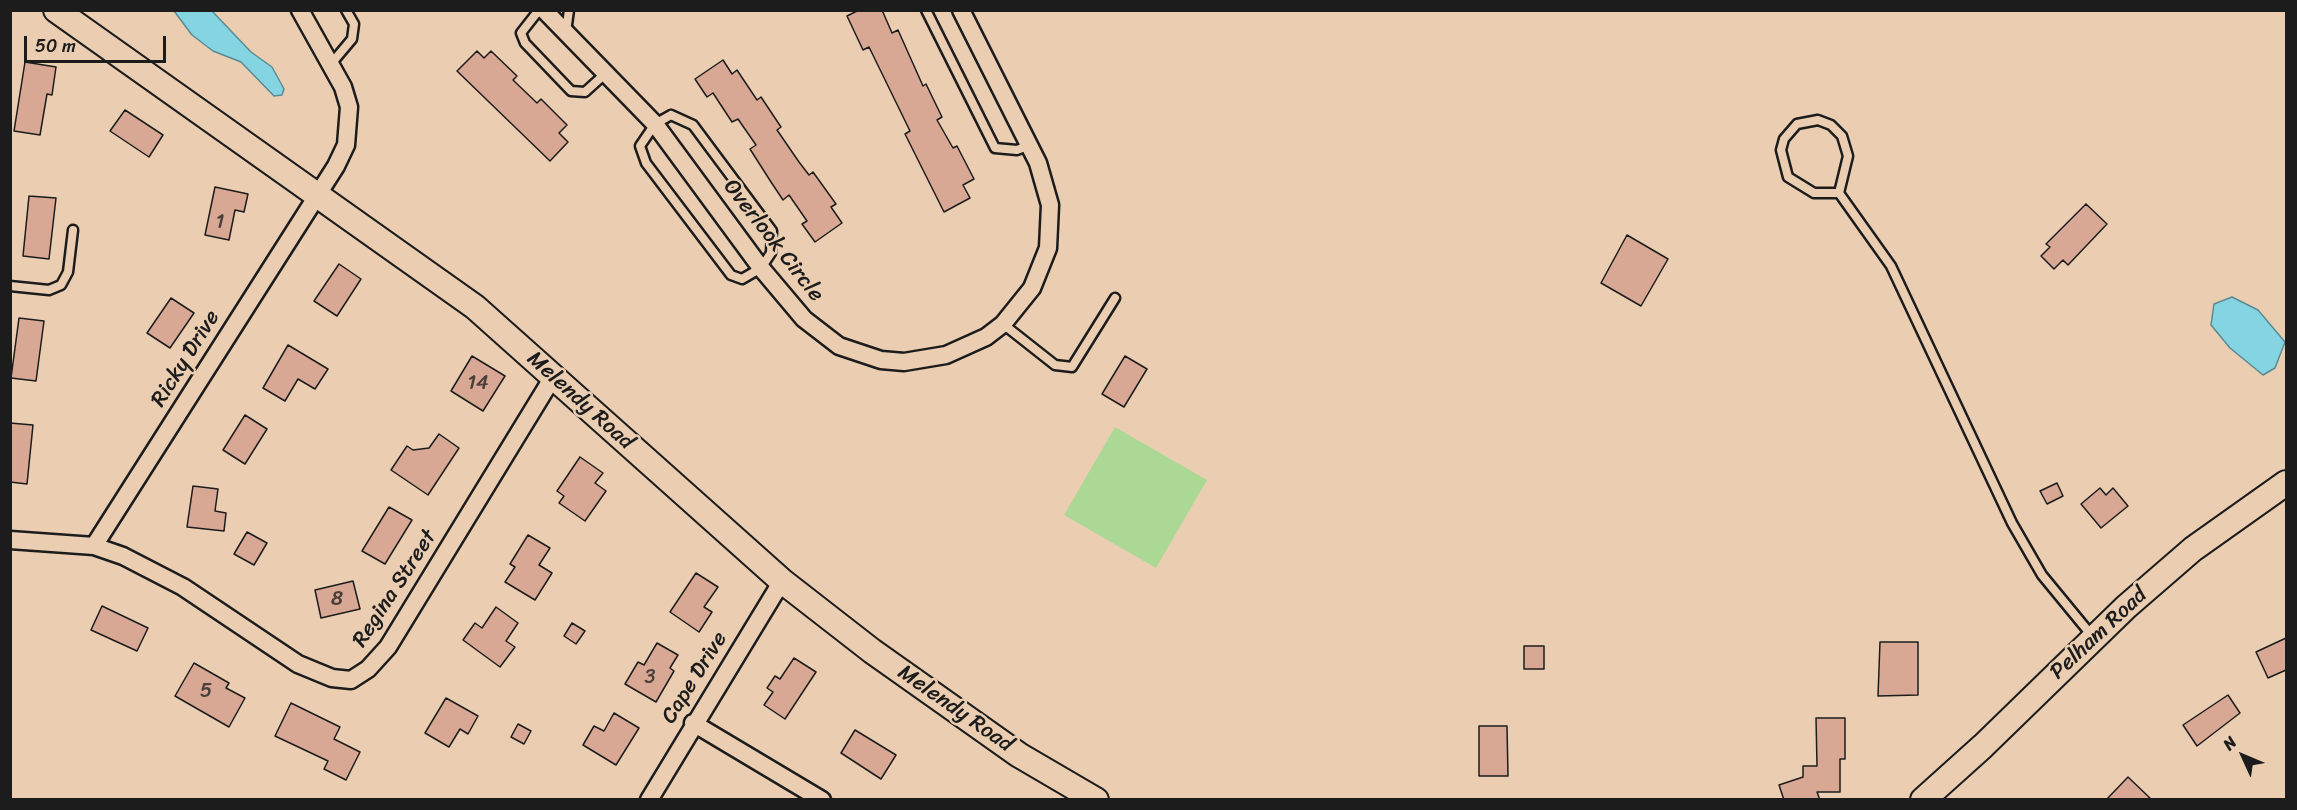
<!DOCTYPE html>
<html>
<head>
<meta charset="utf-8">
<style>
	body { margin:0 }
	#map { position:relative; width:2297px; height:810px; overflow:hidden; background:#ebceb1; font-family:Sriracha,sans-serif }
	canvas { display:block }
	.frame { position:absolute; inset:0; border:12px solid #1c1c1c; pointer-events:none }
	.north { position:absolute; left:2213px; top:726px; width:60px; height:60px; -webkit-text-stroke:4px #ebceb1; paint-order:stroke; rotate:314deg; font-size:16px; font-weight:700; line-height:24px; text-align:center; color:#1c1c1c }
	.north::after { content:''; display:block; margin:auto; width:21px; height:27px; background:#1c1c1c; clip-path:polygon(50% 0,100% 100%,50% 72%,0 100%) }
	.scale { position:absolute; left:24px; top:36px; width:142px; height:27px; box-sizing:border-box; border:3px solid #1c1c1c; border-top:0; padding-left:8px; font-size:18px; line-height:21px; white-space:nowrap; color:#1c1c1c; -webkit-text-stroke:4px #ebceb1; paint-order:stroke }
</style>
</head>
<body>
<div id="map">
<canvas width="2297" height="810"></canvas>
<div class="frame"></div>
<div class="north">N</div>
<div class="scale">50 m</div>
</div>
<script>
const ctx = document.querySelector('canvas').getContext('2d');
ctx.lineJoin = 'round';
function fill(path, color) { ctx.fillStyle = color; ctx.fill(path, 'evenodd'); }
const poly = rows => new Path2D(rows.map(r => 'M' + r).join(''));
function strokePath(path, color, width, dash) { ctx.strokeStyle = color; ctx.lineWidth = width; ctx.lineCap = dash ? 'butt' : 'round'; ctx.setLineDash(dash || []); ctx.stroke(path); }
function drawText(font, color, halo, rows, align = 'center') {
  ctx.font = font + ' Sriracha,sans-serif'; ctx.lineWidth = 5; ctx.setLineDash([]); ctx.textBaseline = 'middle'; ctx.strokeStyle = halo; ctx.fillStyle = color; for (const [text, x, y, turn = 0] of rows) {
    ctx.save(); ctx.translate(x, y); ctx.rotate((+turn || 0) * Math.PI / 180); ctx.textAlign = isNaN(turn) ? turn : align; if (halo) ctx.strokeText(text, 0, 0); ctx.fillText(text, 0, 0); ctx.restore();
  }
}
fill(poly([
	[1115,427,1207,480,1156,568,1064,515]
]), '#acd896');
const water = poly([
	[174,11,212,11,251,52,272,67,284,89,282,95,274,96,241,62,213,51,192,35,174,11],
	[2232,297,2258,310,2285,342,2275,368,2263,375,2230,348,2211,325,2214,304,2232,297]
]);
fill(water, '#85d4e2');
strokePath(water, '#5b8a93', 1.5);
const building = poly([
	[859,10,882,10,892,33,898,30,923,86,926,84,942,117,937,120,953,148,957,146,974,179,963,185,970,198,944,212,905,134,910,131,869,47,863,50,847,16,859,10],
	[477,51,484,58,491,51,517,76,513,80,537,103,541,99,567,125,559,133,568,142,550,161,457,71,477,51],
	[723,60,732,74,737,70,757,100,761,97,781,127,777,130,799,162,809,175,813,172,836,204,831,207,842,223,815,242,802,224,807,221,789,195,783,200,771,182,750,149,756,145,738,119,732,122,713,93,707,97,695,79,723,60],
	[25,62,56,67,52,95,47,94,40,135,14,131,25,62],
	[125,110,163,135,149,157,110,131,125,110],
	[215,187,248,194,244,212,235,210,229,240,205,235,215,187],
	[29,196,56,198,49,259,23,256,29,196],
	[2086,204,2107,224,2068,265,2063,260,2054,269,2041,256,2050,247,2046,244,2086,204],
	[1627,235,1668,259,1641,306,1601,283,1627,235],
	[339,264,361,279,337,316,314,301,339,264],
	[171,298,194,313,170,348,147,333,171,298],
	[19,318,44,321,36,381,11,378,19,318],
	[288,345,328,369,315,389,298,379,285,401,263,388,288,345],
	[472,356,505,376,483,411,451,391,472,356],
	[1125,356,1147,369,1124,407,1102,394,1125,356],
	[245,415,267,429,245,464,223,450,245,415],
	[10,423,33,425,27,484,10,482,10,423],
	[439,434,459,448,428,495,391,470,407,446,413,450,429,448,439,434],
	[580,457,603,473,595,483,606,491,585,521,559,503,564,496,557,491,580,457],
	[2057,483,2063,496,2047,504,2040,491,2057,483],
	[193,486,218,489,215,511,226,513,224,531,187,527,193,486],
	[2100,488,2106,495,2113,488,2128,506,2101,528,2081,504,2100,488],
	[389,507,412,520,385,564,362,551,389,507],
	[247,532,267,543,254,565,234,554,247,532],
	[528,535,550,548,539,565,552,573,535,600,505,582,515,567,510,564,528,535],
	[696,573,718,587,704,607,712,612,699,632,670,612,696,573],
	[353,581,360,609,321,618,315,590,353,581],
	[102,606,148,628,137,651,91,630,102,606],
	[496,607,518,623,506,641,515,647,500,667,463,640,475,623,482,628,496,607],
	[572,623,585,631,576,644,564,636,572,623],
	[2286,638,2286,670,2268,678,2256,652,2286,638],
	[1880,642,1918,642,1918,695,1878,696,1880,642],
	[657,643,678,655,670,668,674,671,656,702,625,684,638,662,644,665,657,643],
	[1524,646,1544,646,1544,669,1524,669,1524,646],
	[794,658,816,672,785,719,764,705,773,692,767,688,775,676,780,679,794,658],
	[194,663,229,683,226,688,245,698,229,727,175,696,194,663],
	[2228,695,2240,713,2197,746,2183,725,2228,695],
	[446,698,478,716,468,734,460,729,449,747,425,733,446,698],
	[291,703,340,727,334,739,360,752,346,780,324,769,328,761,275,736,291,703],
	[614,713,639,728,616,765,583,745,594,726,604,731,614,713],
	[1816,718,1845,718,1845,759,1840,759,1840,792,1817,792,1820,800,1784,800,1779,785,1803,777,1803,766,1817,766,1816,718],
	[518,724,531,731,524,744,511,737,518,724],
	[1479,726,1507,726,1508,776,1479,776,1479,726],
	[855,730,896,755,881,779,841,753,855,730],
	[2128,777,2152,800,2106,800,2128,777]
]);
fill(building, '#d8a894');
strokePath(building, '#1c1c1c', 1.5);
const lane = poly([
	[539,10,521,33,525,43,571,91,585,92,606,73],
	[926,10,995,148,1017,150,1030,145],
	[566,32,569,10],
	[331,64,352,39,354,24,346,10],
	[671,115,693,125,772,231,771,253,761,268,742,279,731,275,646,163,640,146,655,124,671,115],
	[1839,193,1814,193,1788,177,1781,150,1784,139,1797,124,1818,120,1831,125,1842,136,1848,156,1839,193,1891,266,2012,523,2042,575,2093,637],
	[10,286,49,290,61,285,68,272,73,230],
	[1003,324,1055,365,1072,367,1115,298]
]);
const street = poly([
	[544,10,655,124,761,268,804,319,839,346,881,360,904,362,946,355,986,337,1003,324,1032,288,1048,248,1050,205,1038,163,961,10],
	[10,540,94,546,123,556,183,587,298,664,332,678,351,680,368,669,388,647,553,377],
	[94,546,336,166,346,145,349,107,343,87,300,10],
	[693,723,822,800],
	[649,800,782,581]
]);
const secondary = poly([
	[56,10,475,307,782,581,872,651,1019,755,1096,800],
	[1923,800,1983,746,2126,607,2193,549,2286,483]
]);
strokePath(lane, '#1c1c1c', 13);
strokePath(street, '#1c1c1c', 21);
strokePath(secondary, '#1c1c1c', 28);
strokePath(lane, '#ebceb1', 8);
strokePath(street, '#ebceb1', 16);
strokePath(secondary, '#ebceb1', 24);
drawText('20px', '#4b3f3a', null, [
	["1",220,223],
	["14",478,384],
	["8",337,600],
	["3",650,678],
	["5",206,692]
]);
drawText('22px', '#1c1c1c', '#ebceb1', [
	["Overlook Circle",773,241,52],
	["Ricky Drive",186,359,-58],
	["Melendy Road",580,401,42],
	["Regina Street",395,589,-57],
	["Pelham Road",2099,634,-43],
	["Cape Drive",695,678,-58],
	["Melendy Road",955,709,35]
]);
</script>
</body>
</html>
